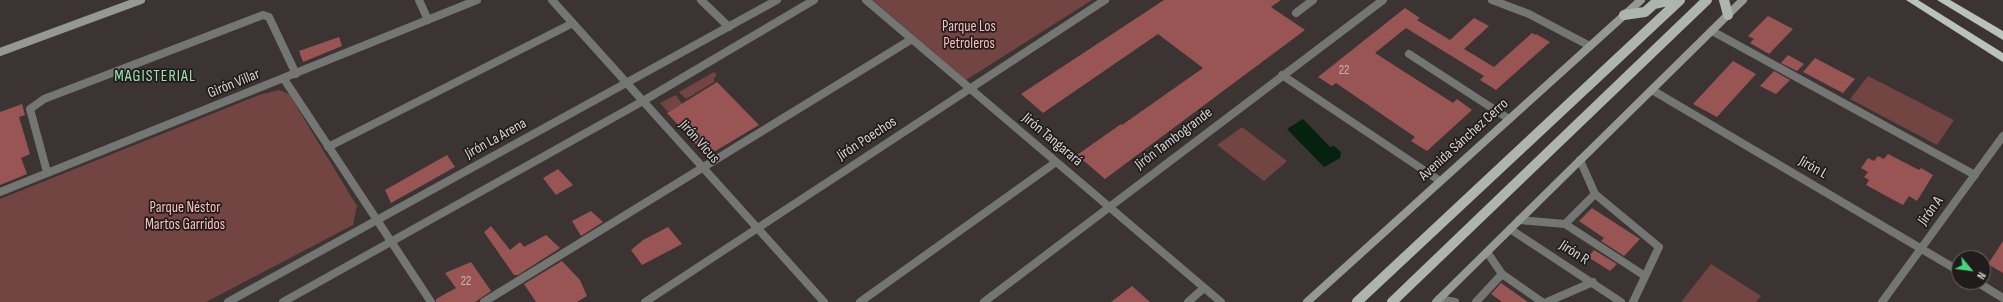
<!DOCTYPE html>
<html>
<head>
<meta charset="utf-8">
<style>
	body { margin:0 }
	#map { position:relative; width:2003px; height:302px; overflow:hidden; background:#3c3333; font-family:"Sofia Sans Condensed",sans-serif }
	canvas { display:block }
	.north { position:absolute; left:1951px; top:250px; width:40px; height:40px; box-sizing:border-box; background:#201c1c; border:1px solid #6a6665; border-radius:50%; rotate:119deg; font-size:11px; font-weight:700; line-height:16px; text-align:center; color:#d9d4d3 }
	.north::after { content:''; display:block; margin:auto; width:14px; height:18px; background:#43d77b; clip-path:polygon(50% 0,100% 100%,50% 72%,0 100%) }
</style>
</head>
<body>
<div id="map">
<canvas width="2003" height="302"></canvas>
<div class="north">N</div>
</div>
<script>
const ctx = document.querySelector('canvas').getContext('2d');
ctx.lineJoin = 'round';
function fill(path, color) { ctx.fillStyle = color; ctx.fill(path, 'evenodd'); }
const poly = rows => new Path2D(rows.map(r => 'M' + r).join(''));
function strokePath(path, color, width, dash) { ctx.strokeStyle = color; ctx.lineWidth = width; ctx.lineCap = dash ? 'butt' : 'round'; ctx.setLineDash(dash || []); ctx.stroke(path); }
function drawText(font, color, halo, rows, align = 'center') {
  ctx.font = font + ' "Sofia Sans Condensed",sans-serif'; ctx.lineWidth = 3.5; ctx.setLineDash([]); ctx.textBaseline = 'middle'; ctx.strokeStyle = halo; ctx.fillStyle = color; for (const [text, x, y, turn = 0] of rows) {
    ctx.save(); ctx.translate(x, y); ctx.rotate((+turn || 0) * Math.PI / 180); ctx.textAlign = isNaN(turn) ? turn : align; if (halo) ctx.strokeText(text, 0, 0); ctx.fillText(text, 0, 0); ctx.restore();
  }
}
fill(poly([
	[873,0,1092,0,966,80],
	[714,72,717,75,714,78,714,82,686,99,679,92],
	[1868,76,1954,120,1937,145,1850,99],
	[279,90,289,94,357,206,353,225,206,302,0,302,0,199,259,95],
	[676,95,682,104,668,112,660,103],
	[1242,127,1287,161,1264,181,1217,145],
	[1711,264,1761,296,1756,302,1681,302]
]), '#724442');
fill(poly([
	[1303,119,1330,147,1334,146,1341,152,1340,158,1324,167,1287,129]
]), '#04220e');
fill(poly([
	[1164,0,1281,0,1271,7,1305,30,1105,179,1077,155,1121,124,1122,125,1203,68,1158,34,1043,113,1021,94],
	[1405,8,1420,18,1417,20,1450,40,1474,18,1489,26,1464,49,1494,67,1532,33,1535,35,1536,34,1550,42,1496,90,1480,80,1484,76,1406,28,1375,53,1453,103,1457,99,1472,110,1427,151,1411,141,1415,137,1336,83,1332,86,1318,77],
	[1768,16,1793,29,1769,54,1750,43,1754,39,1748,36],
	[339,37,342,46,303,62,299,51],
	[1788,55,1804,64,1797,71,1781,63],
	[1815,58,1855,79,1843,93,1803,72],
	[1733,61,1756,74,1717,117,1693,104],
	[1774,71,1790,80,1776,94,1760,86],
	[717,82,759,125,707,156,667,113],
	[22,104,25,115,19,117,30,154,21,158,27,174,0,185,0,112],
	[1888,154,1919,170,1921,168,1933,175,1917,201,1909,196,1903,205,1866,185,1869,180,1864,177,1868,172,1861,168,1868,158,1874,161,1878,156,1884,159],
	[447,155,455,167,391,203,385,190],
	[558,169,573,185,556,195,543,178],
	[1592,208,1640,239,1624,256,1601,241,1604,238,1579,221],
	[591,211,603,222,581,236,572,221],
	[491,226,510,250,520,242,524,247,546,235,560,248,518,275,514,275,484,232],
	[668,227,682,244,642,265,631,250,643,240],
	[2003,241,2003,273,1988,264],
	[1594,250,1617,264,1610,271,1588,257],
	[562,261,580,280,587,296,577,302,536,302,524,284],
	[471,262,491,291,475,302,436,302,436,299,456,288,445,273],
	[1501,283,1528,302,1502,302,1491,294],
	[1132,286,1150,302,1111,302]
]), '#985554');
strokePath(poly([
	[1296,13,1313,0],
	[1595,194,1659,247,1633,302],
	[1519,220,1565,224,1595,194,1580,160],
	[1565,224,1645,276],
	[1502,274,1542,302],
	[1439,299,1455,302],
	[1476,302,1502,274,1487,252],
	[1547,302,1593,282]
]), '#737673', 8);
strokePath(poly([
	[419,0,428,20],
	[552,0,824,302],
	[701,0,729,27],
	[866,0,1221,302],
	[1712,31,1975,175],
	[1409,54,1509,119],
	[1282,75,1440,181],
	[284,79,431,302],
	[1652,90,1959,271],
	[328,147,573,23],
	[47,172,30,109,44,99,263,15,269,17,296,74],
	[0,192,477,0],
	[1510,229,1621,302],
	[1977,282,2003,298],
	[484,302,912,39],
	[645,302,1105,0],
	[860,302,1056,162],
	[984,302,1383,0],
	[1188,302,1204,288],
	[1882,302,2003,136]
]), '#737673', 8);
strokePath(poly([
	[1492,0,1529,14,1590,46],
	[228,302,777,0],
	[283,302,643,101,814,0]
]), '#737673', 8);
strokePath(poly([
	[0,52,141,0],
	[1307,302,1641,0],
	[1436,302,1743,0]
]), '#949995', 8);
strokePath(poly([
	[1724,0,1728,15],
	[1624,15,1645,12,1654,4,1672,0],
	[1357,302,1680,0],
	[1392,302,1707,0]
]), '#aeb5b0', 10);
fill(poly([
	[1906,0,1918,0,2003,53,2003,62,1906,0],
	[1937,0,1950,0,2003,31,2003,40,1937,0]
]), '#bac2bc');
drawText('13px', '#c9b4b3', null, [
	["22",1344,71],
	["22",466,282]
]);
drawText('15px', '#fec0bd', '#201c1c', [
	["Parque Los",969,27],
	["Petroleros",969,44],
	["Parque Néstor",185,208],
	["Martos Garridos",185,225]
]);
drawText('15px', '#d9d4d3', '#201c1c', [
	["Girón Villar",234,84,-22],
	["Jirón La Arena",496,139,-29],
	["Jirón Poechos",867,139,-33],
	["Jirón Tambogrande",1174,139,-37],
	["Jirón Tangarará",1052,140,40],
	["Avenida Sánchez Cerro",1464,140,-42],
	["Jirón Vicus",699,142,48],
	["Jirón L",1813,168,30],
	["Jirón A",1931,211,-54],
	["Jirón R",1574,253,33]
]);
ctx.letterSpacing = '1px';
drawText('16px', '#9fe4b0', '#201c1c', [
	["MAGISTERIAL",155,77]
]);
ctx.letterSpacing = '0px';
</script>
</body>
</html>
